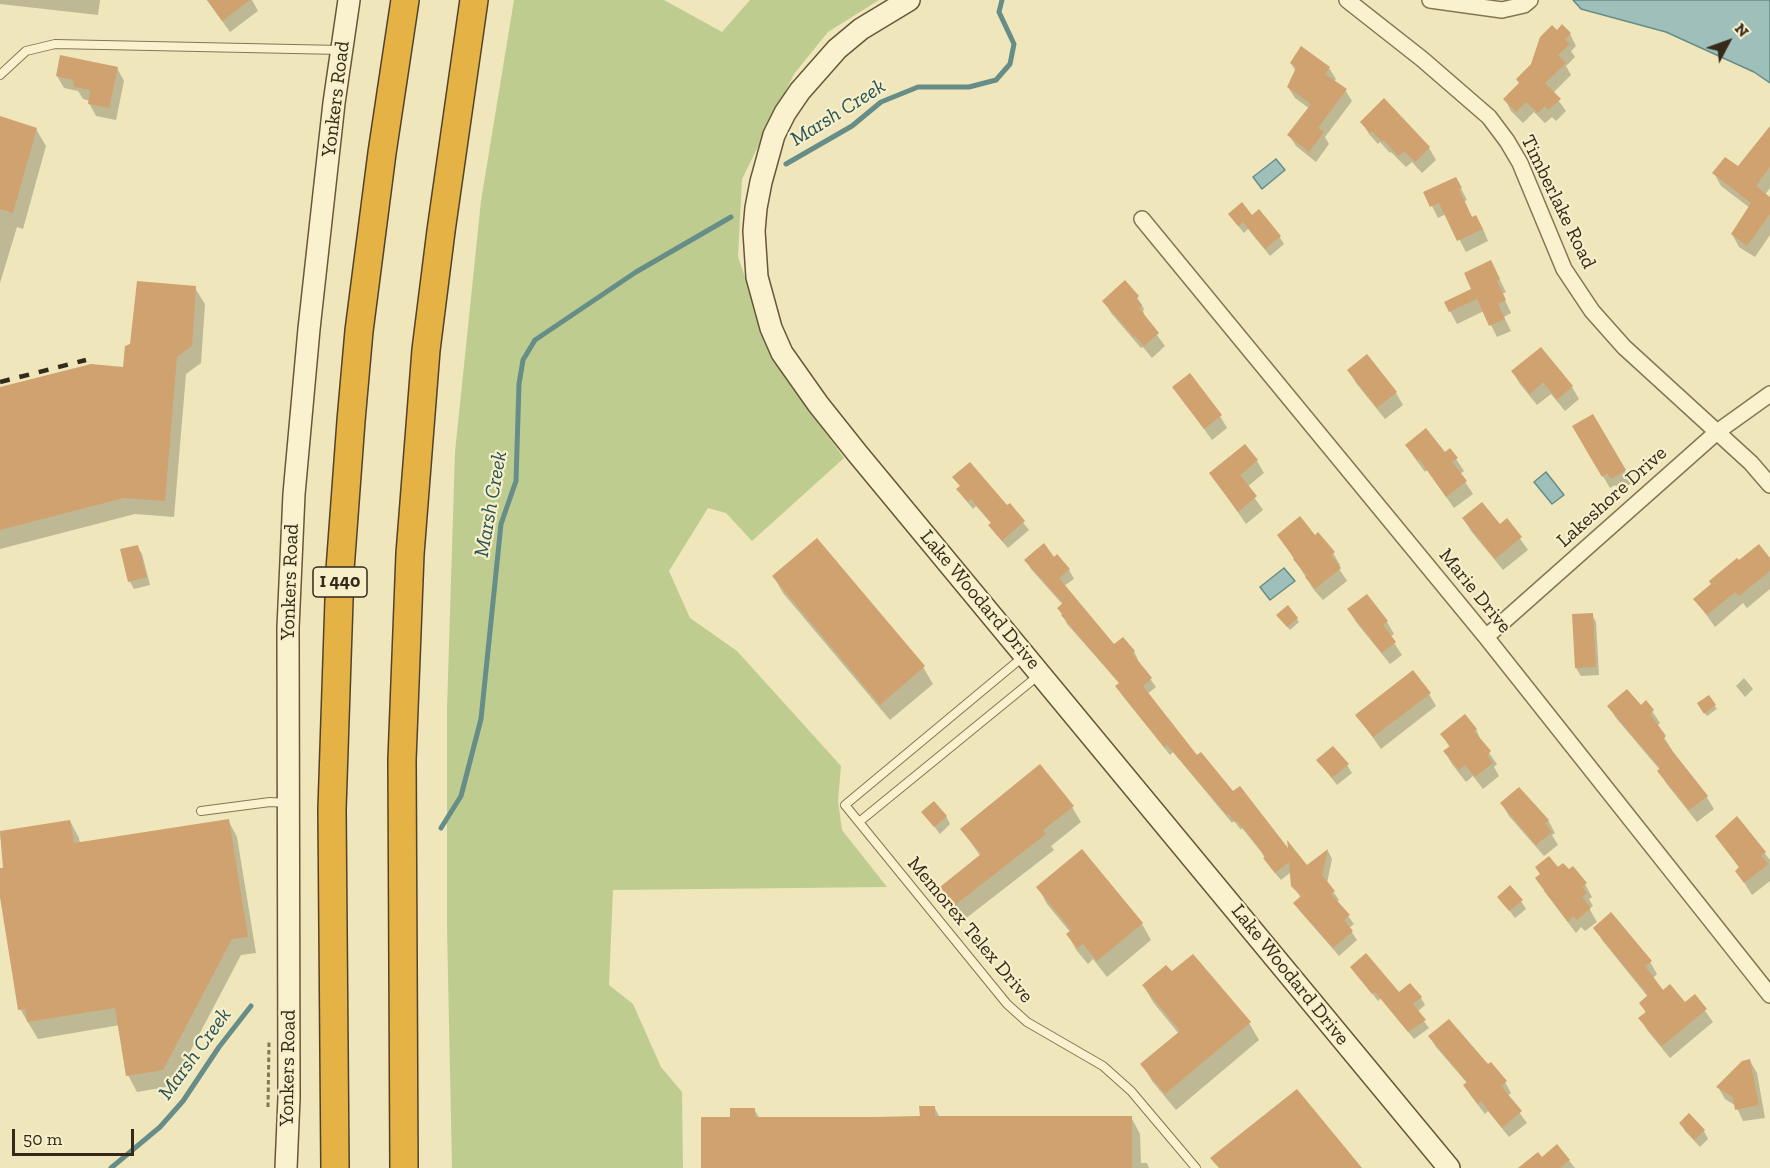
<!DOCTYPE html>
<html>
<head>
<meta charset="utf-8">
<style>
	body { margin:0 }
	#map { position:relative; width:1770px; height:1168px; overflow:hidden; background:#efe6bb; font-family:"Zilla Slab",serif }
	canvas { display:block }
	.north { position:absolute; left:1698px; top:12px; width:60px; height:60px; -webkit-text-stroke:4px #f6efca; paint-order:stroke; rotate:49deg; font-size:16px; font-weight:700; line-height:24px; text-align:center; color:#352a1a }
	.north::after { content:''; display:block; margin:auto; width:21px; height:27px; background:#352a1a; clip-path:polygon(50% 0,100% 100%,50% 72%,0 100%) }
	.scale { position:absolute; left:12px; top:1129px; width:122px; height:27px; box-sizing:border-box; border:3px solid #352a1a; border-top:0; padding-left:8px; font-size:18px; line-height:21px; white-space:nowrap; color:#352a1a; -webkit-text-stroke:4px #f6efca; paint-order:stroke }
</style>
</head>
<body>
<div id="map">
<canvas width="1770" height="1168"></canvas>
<div class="north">N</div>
<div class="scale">50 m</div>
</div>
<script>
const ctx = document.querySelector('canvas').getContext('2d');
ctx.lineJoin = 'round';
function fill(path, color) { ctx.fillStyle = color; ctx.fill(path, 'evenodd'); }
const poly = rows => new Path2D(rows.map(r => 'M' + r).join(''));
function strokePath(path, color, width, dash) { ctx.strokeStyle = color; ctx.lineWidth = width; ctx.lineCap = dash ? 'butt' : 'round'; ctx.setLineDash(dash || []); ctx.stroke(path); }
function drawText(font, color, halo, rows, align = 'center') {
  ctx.font = font + ' "Zilla Slab",serif'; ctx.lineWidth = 4.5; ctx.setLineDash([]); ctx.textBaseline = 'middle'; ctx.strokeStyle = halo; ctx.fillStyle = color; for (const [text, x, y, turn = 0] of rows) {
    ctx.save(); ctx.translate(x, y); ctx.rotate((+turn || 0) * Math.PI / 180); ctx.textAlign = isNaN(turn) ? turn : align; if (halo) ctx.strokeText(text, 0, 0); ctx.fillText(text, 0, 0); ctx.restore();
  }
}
fill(poly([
	[514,0,664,0,722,32,750,0,879,0,828,32,794,74,742,179,738,257,775,363,844,458,752,541,726,513,708,508,669,571,690,618,737,651,841,766,838,801,842,830,887,887,613,890,609,985,633,1004,661,1067,682,1092,683,1168,452,1168,447,927,447,709,455,452,481,201]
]), '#becd8f');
const water = poly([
	[1573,0,1770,0,1770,83,1754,72,1666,32,1581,9,1573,0],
	[1276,159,1285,170,1262,189,1253,177,1276,159],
	[1546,472,1564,495,1552,504,1534,482,1546,472],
	[1284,568,1295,581,1270,600,1260,587,1284,568]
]);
fill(water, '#9fbfba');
strokePath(water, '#678d88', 1.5);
fill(poly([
	[0,0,100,0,98,15,0,4],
	[207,0,252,0,258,11,230,32],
	[1557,32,1570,34,1576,46,1571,51,1575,57,1566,66,1571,75,1553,93,1566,111,1556,121,1552,117,1545,123,1534,112,1523,123,1511,111,1505,99,1520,84],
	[1291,63,1329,68,1336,79,1334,81,1345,90,1352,101,1325,137,1329,144,1316,162,1296,146,1289,135,1310,109,1295,98,1288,87,1296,72],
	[117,68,124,81,116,120,96,116,89,103,90,101,83,99,78,91,64,88,57,76],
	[0,118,36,129,46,146,23,229,17,227,0,283],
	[1362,122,1429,148,1436,160,1422,173,1412,162,1406,167,1391,152,1390,153,1380,142,1378,144,1369,134],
	[1770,141,1770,188,1765,195,1770,199,1770,235,1755,257,1739,247,1732,234,1750,208,1721,186,1714,173,1738,168],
	[1456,179,1467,200,1464,202,1473,219,1483,229,1488,241,1466,252,1446,214,1438,218,1432,206],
	[1252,217,1279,236,1284,244,1270,256,1248,229,1244,233,1235,222],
	[1491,262,1506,292,1502,294,1511,313,1504,317,1511,331,1497,337,1484,311,1457,324,1450,311,1473,289],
	[195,288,205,304,201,363,186,374,174,517,135,514,0,549,0,389,124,369,132,345],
	[1137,297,1144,309,1143,311,1146,320,1165,346,1152,358,1143,347,1141,348,1111,313,1104,301],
	[1540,349,1572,387,1579,399,1565,411,1551,394,1537,405,1520,384,1513,372],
	[1367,356,1396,393,1403,405,1385,419,1356,383,1349,371],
	[1174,387,1220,416,1227,428,1212,440],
	[1593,416,1632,483,1619,490,1615,485,1610,488,1574,427],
	[1407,445,1456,459,1464,471,1460,474,1473,494,1454,508,1427,470,1425,472,1414,457],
	[1257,461,1264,473,1247,487,1263,510,1246,524,1211,473],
	[954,477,1007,507,1009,505,1029,530,1008,548,995,533,990,526,992,524,976,506,973,509,963,497,958,489,961,487],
	[1464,519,1499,526,1507,520,1528,550,1503,570,1471,531],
	[1279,535,1314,537,1333,553,1340,565,1338,567,1347,581,1323,600,1314,590],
	[137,546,142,554,150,585,134,589,130,582,122,550],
	[1054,559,1069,570,1074,579,1064,586,1114,646,1134,651,1138,660,1137,661,1156,687,1147,694,1196,757,1290,853,1307,867,1328,851,1332,859,1327,883,1339,900,1337,902,1354,924,1349,928,1357,940,1339,956,1300,911,1295,903,1301,898,1293,885,1291,872,1281,880,1270,867,1262,853,1242,828,1241,830,1234,821,1232,823,1173,752,1170,755,1122,695,1117,687,1120,684,1067,624,1063,615,1063,605,1031,569,1026,560],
	[1770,560,1770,589,1747,608,1743,603,1715,627,1695,599,1739,563],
	[774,577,923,667,933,684,890,720,783,593],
	[1349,610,1387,622,1394,634,1390,637,1402,655,1390,664,1356,622],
	[1592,615,1596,622,1599,675,1581,676,1576,668],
	[1280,618,1297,619,1299,622,1290,630],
	[1744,678,1753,689,1745,697,1736,686],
	[1429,694,1436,706,1381,749,1357,715],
	[1708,697,1717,709,1707,716,1699,704],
	[1646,702,1660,723,1657,726,1672,750,1670,751,1706,796,1714,809,1697,822,1666,783,1659,771,1660,770,1616,718,1609,706,1640,707],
	[1476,729,1482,743,1497,764,1494,767,1499,776,1483,789,1473,776,1466,782,1452,764,1445,752,1450,748,1442,734],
	[1318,760,1347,765,1352,773,1337,785],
	[1502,804,1548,820,1555,833,1552,835,1558,845,1544,856,1509,816],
	[1072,807,1081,822,1051,846,1054,850,965,919,951,903,942,887,981,857,962,830],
	[923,812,946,816,950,824,940,834],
	[1737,819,1770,860,1770,881,1752,895,1737,871,1740,869,1717,836],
	[228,820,237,837,256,953,241,955,172,1086,137,1092,128,1075,120,1025,38,1039,20,1009,0,887,0,870,4,869,0,833,70,821,79,838,80,844],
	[1558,869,1585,884,1592,897,1589,899,1593,906,1589,908,1597,922,1585,931,1581,927,1576,933,1544,891],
	[1038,887,1142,924,1151,940,1107,977,1093,959,1088,964,1077,951,1068,935,1070,932,1047,904],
	[1499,897,1521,901,1526,909,1515,918],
	[1595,928,1650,962,1657,974,1653,978,1663,992,1685,1005,1695,997,1713,1022,1670,1058,1647,1030,1640,1018,1646,1013,1641,1003,1648,997,1602,940],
	[1352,967,1399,994,1421,998,1425,1005,1417,1012,1429,1028,1414,1039,1381,998,1378,1001],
	[1144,986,1249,1023,1259,1040,1176,1110,1152,1081,1142,1064,1179,1034,1153,1002],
	[1430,1037,1488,1066,1505,1082,1511,1093,1507,1096,1527,1123,1509,1137,1488,1111,1485,1114,1471,1096,1465,1086,1467,1083,1436,1047],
	[1750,1061,1757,1073,1765,1118,1743,1121,1736,1106,1725,1099,1718,1087],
	[935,1108,940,1118,1131,1117,1140,1134,1141,1163,1147,1163,1149,1168,702,1168,731,1119,754,1109,760,1119,921,1118],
	[1681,1124,1704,1131,1708,1139,1700,1147,1685,1131],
	[1557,1146,1575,1168,1523,1168,1541,1159]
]), '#0003');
strokePath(poly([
	[786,164,852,126,881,102,918,87,969,87,996,80,1010,64,1014,44,999,12,1002,0],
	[441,828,461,796,481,719,501,524,516,481,519,384,523,360,535,340,636,272,731,217],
	[111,1168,160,1127,183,1101,219,1047,251,1006]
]), '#678d88', 5);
fill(poly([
	[207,0,250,0,222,21],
	[1562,24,1571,33,1565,40,1570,44,1558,55,1566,63,1545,83,1561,99,1548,110,1545,106,1538,113,1526,102,1516,112,1503,99,1519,83,1516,79,1531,64,1540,37,1552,25,1557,30],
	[1301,46,1330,67,1325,74,1347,89,1318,128,1324,132,1309,152,1287,135,1311,104,1287,87,1296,68,1290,63],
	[60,55,118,67,109,108,88,104,90,90,74,87,73,80,56,76],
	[1384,98,1430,147,1415,162,1404,151,1398,156,1384,140,1382,142,1372,131,1370,133,1360,122],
	[0,116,37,128,13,213,0,209],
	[1770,126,1770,167,1756,186,1770,197,1770,214,1747,246,1731,234,1751,203,1712,173,1725,157,1738,166],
	[1456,177,1462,188,1459,189,1472,217,1476,215,1483,229,1457,241,1439,203,1430,207,1423,192],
	[1242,202,1252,215,1259,209,1281,236,1265,249,1243,222,1251,216,1238,226,1228,214],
	[1491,260,1500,279,1497,281,1506,300,1498,304,1505,319,1489,326,1477,299,1449,312,1444,302,1471,289,1464,273],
	[1125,280,1139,296,1136,299,1142,305,1139,308,1159,333,1144,346,1135,336,1134,337,1102,301],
	[137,281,196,286,192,346,177,357,165,501,124,498,0,530,0,387,91,364,123,367,125,346,130,344],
	[1541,347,1573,386,1557,400,1543,382,1530,394,1511,371],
	[1367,354,1397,392,1377,408,1347,370],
	[1190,373,1222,415,1204,429,1172,387],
	[1593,414,1626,470,1611,479,1607,473,1602,477,1572,426],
	[1426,428,1445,452,1450,448,1458,458,1452,462,1467,481,1446,497,1419,459,1417,460,1405,445],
	[1245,444,1258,460,1240,475,1257,496,1238,512,1209,473],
	[970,462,1007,505,1010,503,1025,521,1002,541,988,525,991,523,971,499,968,502,956,489,960,486,952,477],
	[1482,502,1500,524,1507,518,1522,537,1495,559,1462,518],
	[1300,516,1315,535,1318,532,1335,552,1331,555,1341,568,1315,589,1305,577,1307,576,1293,559,1294,558,1277,535],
	[817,538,925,666,880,705,772,576],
	[1044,543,1054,557,1057,554,1070,569,1059,578,1114,644,1123,637,1135,651,1132,653,1152,678,1143,686,1197,755,1201,752,1233,791,1240,786,1288,848,1287,840,1307,865,1328,849,1322,875,1335,891,1331,894,1350,915,1344,920,1353,931,1333,948,1293,903,1301,896,1291,886,1289,862,1275,873,1263,858,1265,857,1256,844,1237,821,1235,822,1228,814,1227,815,1167,745,1164,747,1115,686,1119,683,1061,615,1062,614,1057,608,1063,603,1024,560],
	[1759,544,1770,558,1770,571,1739,596,1735,592,1707,615,1693,599,1711,584,1709,581,1737,558,1739,560],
	[138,545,147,577,128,582,120,549],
	[1367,594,1388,621,1383,625,1396,642,1382,653,1347,609],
	[1288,605,1298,618,1287,627,1276,615],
	[1593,613,1596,667,1575,668,1572,614],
	[1413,670,1431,693,1373,737,1355,715],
	[1627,689,1641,705,1646,700,1654,710,1650,714,1666,736,1663,739,1708,796,1689,810,1657,771,1660,768,1607,706],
	[1709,695,1716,705,1704,714,1697,703],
	[1465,714,1477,729,1474,731,1491,751,1487,755,1493,763,1475,777,1465,765,1459,770,1443,751,1450,746,1440,734],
	[1333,746,1349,764,1332,778,1316,760],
	[1040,764,1074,806,1043,830,1046,834,955,905,940,887,981,854,960,829],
	[1519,787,1549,820,1545,823,1552,832,1536,845,1500,803],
	[934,801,947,816,934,827,921,812],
	[1737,816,1766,852,1761,856,1768,864,1744,883,1735,871,1739,867,1715,836],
	[229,819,248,937,232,939,163,1070,126,1076,115,1008,27,1022,25,1009,18,1010,0,897,0,868,3,868,0,831,70,820,74,843],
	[1082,849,1143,923,1097,961,1083,944,1077,948,1066,934,1071,930,1036,887],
	[1549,856,1558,867,1563,863,1569,869,1573,866,1587,883,1582,887,1587,893,1582,897,1591,908,1577,920,1573,916,1568,922,1535,878,1540,874,1535,867],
	[1510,885,1523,900,1509,911,1497,897],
	[1611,912,1652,961,1645,966,1663,990,1670,984,1685,1002,1695,994,1707,1009,1662,1046,1638,1018,1646,1012,1639,1003,1648,995,1593,928],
	[1366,953,1399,992,1410,983,1422,997,1413,1004,1426,1020,1408,1032,1375,992,1372,994,1350,967],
	[1193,954,1251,1022,1165,1094,1140,1064,1180,1031,1142,985,1166,965,1172,971],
	[1449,1019,1488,1064,1491,1062,1507,1081,1501,1086,1522,1111,1502,1128,1481,1101,1478,1104,1463,1085,1467,1082,1428,1036],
	[1750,1059,1759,1105,1735,1110,1733,1097,1716,1087,1742,1061],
	[1297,1089,1362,1168,1219,1168,1210,1158],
	[919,1106,935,1106,935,1116,1132,1116,1132,1168,701,1168,701,1117,730,1117,730,1108,755,1108,755,1117,875,1117,920,1116],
	[1689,1113,1705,1130,1694,1140,1679,1123],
	[1557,1144,1570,1160,1560,1168,1518,1168,1538,1152,1542,1157]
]), '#cfa26f');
const lane = poly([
	[0,75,26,51,55,44,341,50],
	[1024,656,845,805,1007,1004,1027,1022,1103,1066,1131,1091,1196,1168],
	[201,811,270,802,287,803],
	[859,822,1039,675]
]);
const street = poly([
	[1347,0,1422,59,1489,117,1507,141,1520,163,1564,269,1592,311,1624,347,1751,463,1770,485],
	[1430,0,1502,10,1524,5,1530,0],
	[1142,219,1486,637,1770,995],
	[1486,637,1717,432,1770,394]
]);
const secondary = poly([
	[909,0,861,29,837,49,800,91,785,113,774,135,761,182,756,208,754,231,757,277,771,328,782,353,818,404,857,453,1449,1168],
	[286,1168,289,1098,288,628,294,494,309,329,334,103,349,0]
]);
const highway = poly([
	[335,1168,332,809,340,570,351,421,359,331,382,153,405,0],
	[404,1168,402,760,410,554,426,350,441,231,474,0]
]);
strokePath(lane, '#867554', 10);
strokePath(street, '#867554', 18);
strokePath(secondary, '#685638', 24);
strokePath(highway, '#534229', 30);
strokePath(poly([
	[268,1107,269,1042]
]), '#867554', 3, [4.5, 3]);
strokePath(lane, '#faf2ce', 8);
strokePath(street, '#faf2ce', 15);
strokePath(secondary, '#faf2ce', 21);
strokePath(highway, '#e4b245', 27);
strokePath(poly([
	[0,382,86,360]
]), '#352a1a', 4.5, [10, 10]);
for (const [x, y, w] of [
	[340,582,54]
]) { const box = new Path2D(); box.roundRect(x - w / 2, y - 15, w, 30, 4.5); ctx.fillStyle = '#f6efca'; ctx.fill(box); strokePath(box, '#352a1a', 1.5); }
drawText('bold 18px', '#352a1a', null, [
	["I 440",340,582]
]);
drawText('20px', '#352a1a', '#f6efca', [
	["Yonkers Road",336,99,-83],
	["Timberlake Road",1558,202,64],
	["Lakeshore Drive",1612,497,-42],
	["Yonkers Road",290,582,-88],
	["Marie Drive",1475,591,51],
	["Lake Woodard Drive",980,600,50],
	["Memorex Telex Drive",970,930,50],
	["Lake Woodard Drive",1290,975,51],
	["Yonkers Road",288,1068,-89]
]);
drawText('italic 21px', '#285355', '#f6efca', [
	["Marsh Creek",838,113,-32],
	["Marsh Creek",491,504,-80],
	["Marsh Creek",195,1054,-54]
]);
</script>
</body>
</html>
